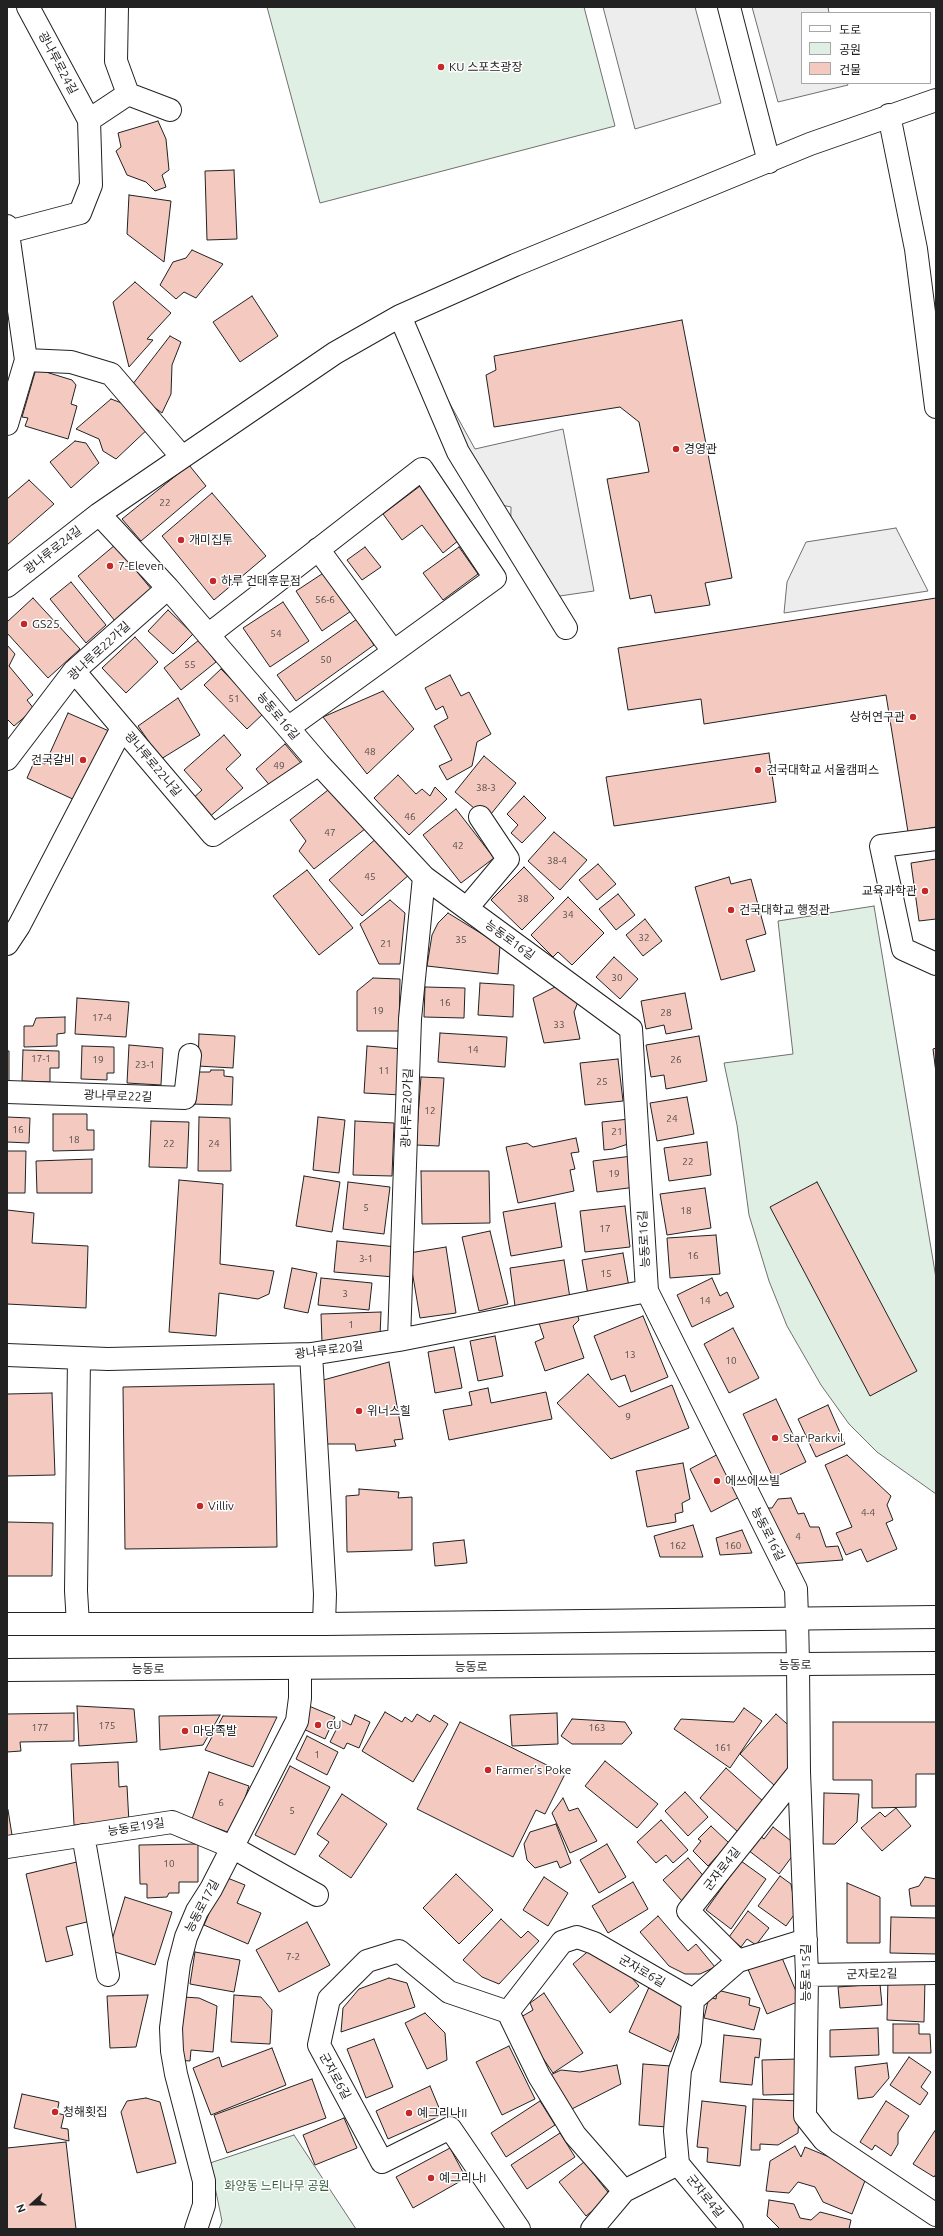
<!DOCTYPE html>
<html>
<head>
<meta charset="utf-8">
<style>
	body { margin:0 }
	#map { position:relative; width:943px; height:2236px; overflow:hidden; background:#fff; font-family:Ubuntu,"Noto Sans KR",sans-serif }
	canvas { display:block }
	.frame { position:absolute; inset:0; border:8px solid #222; pointer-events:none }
	.legend { position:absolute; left:801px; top:12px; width:130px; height:72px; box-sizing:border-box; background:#fff; border:1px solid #a7a7a7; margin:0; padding:5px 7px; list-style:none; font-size:12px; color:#222 }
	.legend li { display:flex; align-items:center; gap:8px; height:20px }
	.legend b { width:20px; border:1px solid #a7a7a7 }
	.north { position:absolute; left:12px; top:2184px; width:40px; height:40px; -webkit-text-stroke:3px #fff; paint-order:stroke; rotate:249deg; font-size:11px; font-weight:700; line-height:16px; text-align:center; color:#222 }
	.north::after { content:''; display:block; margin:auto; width:14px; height:18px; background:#222; clip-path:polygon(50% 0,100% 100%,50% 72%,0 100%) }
</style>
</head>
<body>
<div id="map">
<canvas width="943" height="2236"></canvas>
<div class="frame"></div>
<ul class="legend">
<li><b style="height:5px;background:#fff"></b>도로</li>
<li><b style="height:11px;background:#e0efe3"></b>공원</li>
<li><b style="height:11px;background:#f3c9c0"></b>건물</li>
</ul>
<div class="north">N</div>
</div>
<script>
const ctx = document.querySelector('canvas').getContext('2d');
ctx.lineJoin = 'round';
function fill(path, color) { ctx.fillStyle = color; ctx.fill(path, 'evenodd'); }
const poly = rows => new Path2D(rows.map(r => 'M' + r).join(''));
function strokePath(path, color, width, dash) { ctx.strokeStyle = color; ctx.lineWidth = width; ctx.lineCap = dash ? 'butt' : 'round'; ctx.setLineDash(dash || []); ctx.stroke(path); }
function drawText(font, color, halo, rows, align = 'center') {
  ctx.font = font + ' Ubuntu,"Noto Sans KR",sans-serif'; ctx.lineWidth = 3; ctx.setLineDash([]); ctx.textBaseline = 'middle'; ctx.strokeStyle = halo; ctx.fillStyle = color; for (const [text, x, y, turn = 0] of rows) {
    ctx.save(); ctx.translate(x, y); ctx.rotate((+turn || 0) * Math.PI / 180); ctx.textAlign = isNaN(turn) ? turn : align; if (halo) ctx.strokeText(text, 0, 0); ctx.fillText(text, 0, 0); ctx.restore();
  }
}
const green = poly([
	[267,7,584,7,615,126,320,203,267,7],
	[874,906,936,1278,936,1494,877,1452,849,1424,821,1385,787,1326,769,1281,749,1215,737,1125,724,1063,793,1054,778,921,874,906],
	[294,2135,356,2229,219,2229,222,2221,210,2163,294,2135]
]);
fill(green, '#e0efe3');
strokePath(green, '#6f6f6f', 1);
const parking = poly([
	[603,7,695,7,721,103,635,129,603,7],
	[752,7,828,7,829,13,802,13,802,83,847,83,848,85,778,102,752,7],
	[449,402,475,449,563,429,594,591,539,599,510,555,511,507,478,500,434,410,449,402],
	[896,528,928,591,784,613,787,582,806,542,896,528]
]);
fill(parking, '#ededed');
strokePath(parking, '#6f6f6f', 1);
const building = poly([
	[158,121,166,139,169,170,162,175,166,187,155,191,146,182,127,175,116,151,121,147,118,133,158,121],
	[234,170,237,239,207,240,205,171,234,170],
	[129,195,171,201,164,262,127,234,129,195],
	[192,250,223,264,196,298,184,292,176,299,160,285,173,262,186,258,192,250],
	[135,282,171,313,147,339,153,340,129,367,113,302,135,282],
	[252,296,278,336,240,362,213,322,252,296],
	[682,320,732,578,705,583,710,605,655,613,651,595,630,599,607,479,649,472,639,422,620,407,494,427,486,375,496,370,494,356,682,320],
	[170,336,181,342,172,365,171,394,162,413,129,389,170,336],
	[36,369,72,380,76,385,71,404,77,406,68,439,25,426,28,418,22,417,36,369],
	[111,399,135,408,151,426,116,459,103,451,99,439,76,429,111,399],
	[75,441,86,443,99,463,71,488,50,462,75,441],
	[189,465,206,486,141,541,122,519,189,465],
	[29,480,54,504,7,545,7,499,29,480],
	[424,483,464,536,443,553,422,525,402,540,383,514,424,483],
	[212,493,266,556,214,600,162,536,212,493],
	[115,545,152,590,115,621,78,576,115,545],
	[365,547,381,567,362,580,347,560,365,547],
	[459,547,478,574,443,600,423,573,459,547],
	[328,570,354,609,322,631,296,591,328,570],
	[71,582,106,625,86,643,50,599,71,582],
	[33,598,80,649,48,678,7,633,7,622,33,598],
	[936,598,936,827,908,832,886,695,704,724,701,699,628,710,618,648,936,598],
	[283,602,309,641,270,667,243,628,283,602],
	[168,610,193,634,173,654,148,631,168,610],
	[357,619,374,645,296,701,277,675,357,619],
	[135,637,158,662,126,693,102,668,135,637],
	[199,640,216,662,181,690,164,668,199,640],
	[7,645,15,654,9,666,33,695,27,700,34,709,14,726,7,719,7,645],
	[221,669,264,713,247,729,204,685,221,669],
	[450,675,461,696,469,692,491,734,477,742,472,766,447,780,439,766,452,760,434,726,448,718,443,706,436,710,425,688,450,675],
	[383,691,414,729,367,774,323,717,383,691],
	[178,698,200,735,161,759,138,726,178,698],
	[68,713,109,731,77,801,27,778,35,760,45,764,68,713],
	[224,735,241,755,226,769,243,788,207,819,191,800,202,790,184,770,224,735],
	[285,744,301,763,272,788,256,769,285,744],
	[769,753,776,802,614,826,606,777,769,753],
	[484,756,516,783,487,819,455,792,484,756],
	[398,775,416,794,422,789,430,796,435,787,447,799,409,835,374,798,398,775],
	[337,783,370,825,314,869,299,851,306,841,290,820,337,783],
	[524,796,546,818,522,843,511,833,518,825,507,814,524,796],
	[456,809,494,858,461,883,423,835,456,809],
	[554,832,587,860,560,890,528,861,554,832],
	[378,837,410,874,362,916,329,880,378,837],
	[936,859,936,919,919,921,911,863,936,859],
	[598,864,616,884,597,900,579,880,598,864],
	[524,867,554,898,522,930,491,900,524,867],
	[307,870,353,928,319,955,273,896,307,870],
	[729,877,731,884,751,879,766,934,746,940,755,971,721,980,695,887,729,877],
	[618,894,635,915,616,930,599,909,618,894],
	[568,897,604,933,572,965,558,952,553,957,531,935,568,897],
	[390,900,405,913,400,964,379,964,360,924,390,900],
	[448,913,500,945,498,974,427,966,432,935,438,923,448,913],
	[645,919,662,941,643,956,626,935,645,919],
	[614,957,638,979,620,999,596,977,614,957],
	[373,978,400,979,399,1031,357,1031,357,991,373,978],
	[480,983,514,985,513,1017,478,1015,480,983],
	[561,984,580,997,574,1012,580,1039,544,1043,533,998,561,984],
	[425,987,465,988,464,1018,424,1017,425,987],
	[685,993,692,1029,666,1034,664,1025,646,1029,641,1001,685,993],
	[77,998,129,1002,126,1037,75,1034,77,998],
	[65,1017,65,1033,57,1034,57,1046,24,1047,24,1026,33,1026,36,1018,65,1017],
	[440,1033,507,1037,505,1067,438,1062,440,1033],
	[199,1034,235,1036,233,1068,198,1066,199,1034],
	[699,1036,707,1081,666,1089,664,1075,651,1077,646,1045,699,1036],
	[129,1045,163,1048,161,1085,127,1083,129,1045],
	[82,1046,114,1047,114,1073,107,1073,107,1080,81,1079,82,1046],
	[367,1046,403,1049,401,1095,364,1093,367,1046],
	[936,1048,936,1073,933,1049,936,1048],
	[23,1050,59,1051,59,1068,50,1068,50,1082,22,1081,23,1050],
	[7,1051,9,1051,9,1082,7,1082,7,1051],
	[618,1059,623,1101,585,1105,580,1063,618,1059],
	[211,1070,224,1070,224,1076,233,1077,232,1105,189,1104,196,1072,210,1072,211,1070],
	[421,1077,444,1078,439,1146,416,1145,421,1077],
	[687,1097,694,1134,657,1141,650,1103,687,1097],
	[53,1114,87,1114,87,1130,94,1130,94,1150,53,1151,53,1114],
	[7,1117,30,1118,29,1143,7,1142,7,1117],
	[199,1117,230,1118,231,1171,198,1171,199,1117],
	[318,1117,345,1120,339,1173,313,1170,318,1117],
	[629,1119,631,1143,613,1149,604,1150,602,1122,629,1119],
	[151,1121,189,1122,187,1168,149,1167,151,1121],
	[355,1121,394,1123,392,1176,353,1175,355,1121],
	[576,1138,579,1152,571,1153,575,1169,570,1170,574,1191,518,1203,506,1147,527,1143,533,1147,576,1138],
	[707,1142,711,1175,669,1181,664,1148,707,1142],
	[7,1151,26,1151,25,1193,7,1193,7,1151],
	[632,1156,636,1187,597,1192,593,1161,632,1156],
	[92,1159,92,1193,37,1193,36,1161,92,1159],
	[421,1171,489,1171,490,1223,422,1224,421,1171],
	[304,1176,340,1182,332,1232,296,1226,304,1176],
	[179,1180,223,1184,220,1264,274,1271,269,1294,258,1299,219,1293,216,1336,169,1332,179,1180],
	[348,1182,390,1187,384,1234,343,1229,348,1182],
	[817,1182,917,1371,870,1396,770,1207,817,1182],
	[705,1188,711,1228,667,1235,660,1194,705,1188],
	[555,1203,562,1247,511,1256,503,1212,555,1203],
	[625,1206,630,1247,585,1252,580,1211,625,1206],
	[7,1210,34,1213,32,1243,88,1246,86,1308,7,1304,7,1210],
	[490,1231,508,1304,479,1311,462,1237,490,1231],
	[716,1235,720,1274,670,1278,667,1238,716,1235],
	[337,1241,397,1247,394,1277,334,1272,337,1241],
	[446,1247,456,1313,420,1318,409,1253,446,1247],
	[623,1253,629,1287,588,1295,582,1260,623,1253],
	[564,1260,570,1298,515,1306,510,1268,564,1260],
	[292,1268,317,1273,308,1313,284,1308,292,1268],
	[321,1278,372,1283,369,1310,318,1305,321,1278],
	[712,1278,720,1296,727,1292,734,1307,692,1327,677,1295,712,1278],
	[576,1310,579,1320,573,1326,584,1358,545,1371,535,1342,544,1338,539,1323,576,1310],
	[381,1312,380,1336,322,1342,321,1314,381,1312],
	[643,1316,668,1377,631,1392,625,1375,611,1380,594,1336,643,1316],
	[733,1328,759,1378,729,1393,704,1344,733,1328],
	[495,1336,503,1376,478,1381,470,1341,495,1336],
	[454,1347,462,1388,435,1393,428,1352,454,1347],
	[389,1362,403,1439,394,1440,396,1446,356,1451,355,1444,326,1444,316,1382,389,1362],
	[588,1374,619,1407,672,1385,689,1428,611,1459,557,1403,588,1374],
	[274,1384,277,1547,125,1549,123,1387,274,1384],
	[488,1388,491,1403,546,1392,552,1419,449,1440,443,1410,472,1405,469,1392,488,1388],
	[52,1393,55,1475,7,1476,7,1394,52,1393],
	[776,1399,806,1462,773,1478,743,1414,776,1399],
	[828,1405,845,1444,816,1457,798,1419,828,1405],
	[724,1451,745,1494,711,1512,690,1469,724,1451],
	[847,1455,891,1496,887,1505,893,1520,886,1523,897,1549,867,1562,861,1549,846,1555,836,1533,852,1527,825,1465,847,1455],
	[683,1463,690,1499,682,1503,683,1512,675,1514,676,1522,647,1527,636,1471,683,1463],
	[359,1489,399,1492,398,1498,412,1497,412,1550,347,1552,346,1496,359,1495,359,1489],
	[791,1498,798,1514,804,1513,810,1527,819,1527,826,1547,838,1546,843,1560,788,1564,762,1508,772,1508,778,1499,791,1498],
	[7,1522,53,1523,52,1576,7,1576,7,1522],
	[693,1525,703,1557,660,1557,654,1536,693,1525],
	[742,1530,752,1553,720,1555,716,1538,742,1530],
	[464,1540,467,1563,435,1566,433,1543,464,1540],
	[77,1706,134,1709,137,1742,79,1746,77,1706],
	[309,1706,335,1717,325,1739,299,1727,309,1706],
	[744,1708,762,1721,730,1768,674,1729,681,1719,734,1722,744,1708],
	[385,1712,402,1722,405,1717,412,1722,417,1714,430,1722,434,1715,448,1724,413,1782,362,1751,385,1712],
	[74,1713,74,1741,20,1742,21,1751,7,1752,7,1714,74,1713],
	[557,1713,558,1744,512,1746,510,1715,557,1713],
	[776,1714,796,1732,793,1766,775,1786,740,1754,776,1714],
	[220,1715,203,1745,160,1750,159,1716,220,1715],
	[355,1715,370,1722,359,1748,347,1743,344,1749,330,1742,341,1720,351,1725,355,1715],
	[223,1716,277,1717,253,1767,205,1750,223,1716],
	[572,1719,625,1722,632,1733,622,1744,572,1744,561,1736,572,1719],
	[460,1722,565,1774,545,1814,536,1810,513,1857,417,1809,460,1722],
	[833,1722,936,1722,936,1774,916,1774,916,1807,872,1808,872,1780,833,1780,833,1722],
	[307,1736,338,1752,327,1775,296,1759,307,1736],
	[605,1761,658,1804,637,1828,585,1786,605,1761],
	[118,1762,119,1787,127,1786,129,1823,74,1825,71,1764,118,1762],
	[290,1766,330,1787,295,1855,255,1835,290,1766],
	[726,1768,764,1802,738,1832,700,1798,726,1768],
	[209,1772,249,1786,233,1834,192,1819,209,1772],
	[685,1792,708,1817,688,1836,665,1811,685,1792],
	[824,1793,859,1794,857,1822,835,1844,823,1844,824,1793],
	[342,1794,387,1824,351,1878,319,1856,329,1842,317,1834,342,1794],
	[563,1798,569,1811,578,1808,597,1841,570,1853,552,1813,563,1798],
	[896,1808,911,1826,882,1851,861,1828,880,1812,885,1817,896,1808],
	[8,1810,12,1835,7,1836,7,1811,8,1810],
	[661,1820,688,1850,673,1863,666,1855,656,1863,637,1842,661,1820],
	[556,1824,571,1863,560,1868,557,1861,535,1868,527,1860,524,1844,530,1832,556,1824],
	[711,1826,729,1843,708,1866,693,1851,701,1841,698,1839,711,1826],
	[773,1827,799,1847,779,1874,748,1850,759,1835,764,1839,773,1827],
	[198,1844,198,1882,179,1882,179,1893,169,1893,167,1897,147,1898,147,1884,140,1884,139,1845,198,1844],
	[607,1844,626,1877,599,1893,580,1860,607,1844],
	[688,1858,707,1880,682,1901,663,1880,688,1858],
	[81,1861,95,1920,66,1927,73,1955,46,1962,26,1874,81,1861],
	[741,1861,766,1879,731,1929,706,1910,741,1861],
	[456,1874,493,1910,459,1944,423,1908,456,1874],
	[780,1876,791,1884,796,1912,786,1926,758,1906,780,1876],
	[225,1877,245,1885,237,1903,261,1913,248,1944,204,1925,225,1877],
	[544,1877,568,1893,548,1926,523,1910,544,1877],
	[925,1877,936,1879,936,1906,911,1906,909,1889,919,1886,925,1877],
	[633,1882,648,1909,608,1933,592,1906,633,1882],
	[847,1883,880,1897,880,1943,847,1943,847,1883],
	[125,1897,172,1912,155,1965,109,1950,125,1897],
	[748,1911,769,1928,756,1945,747,1939,741,1947,729,1937,748,1911],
	[658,1916,688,1951,696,1944,715,1967,700,1974,685,1974,669,1966,640,1932,658,1916],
	[891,1917,936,1918,936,1954,890,1953,891,1917],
	[501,1919,521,1938,528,1931,539,1941,499,1984,482,1977,463,1960,501,1919],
	[307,1922,330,1965,279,1992,256,1950,307,1922],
	[592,1948,613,1956,639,1986,610,2013,573,1964,592,1948],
	[195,1952,240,1960,234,1992,190,1984,195,1952],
	[780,1953,800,2001,767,2014,747,1967,780,1953],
	[389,1978,407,1983,415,2007,341,2032,343,2008,359,1989,389,1978],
	[888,1979,925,1980,924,2022,887,2020,888,1979],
	[880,1984,882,2005,840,2008,838,1987,880,1984],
	[650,1985,682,1999,687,2016,671,2052,629,2032,650,1985],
	[717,1990,750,1998,749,2005,760,2008,754,2030,704,2018,709,1997,716,1999,717,1990],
	[544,1993,583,2053,553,2073,521,2026,521,2017,533,2010,530,2003,544,1993],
	[148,1995,136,2047,110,2048,107,1996,148,1995],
	[234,1995,261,1997,272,2010,270,2044,231,2042,234,1995],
	[183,1997,199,1998,217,2006,213,2052,191,2050,190,2061,177,2060,183,1997],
	[425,2013,445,2033,447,2060,427,2069,405,2023,425,2013],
	[893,2024,919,2024,919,2034,930,2034,931,2053,893,2053,893,2024],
	[878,2028,879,2055,830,2057,830,2030,878,2028],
	[724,2035,761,2039,759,2058,755,2057,752,2085,720,2082,724,2035],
	[374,2039,393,2087,366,2098,347,2049,374,2039],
	[509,2046,535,2099,502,2115,476,2062,509,2046],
	[272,2048,286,2085,211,2115,193,2068,219,2057,222,2067,272,2048],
	[909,2057,931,2072,921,2087,928,2093,920,2105,890,2085,909,2057],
	[799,2059,800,2094,763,2095,762,2060,799,2059],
	[887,2063,889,2078,873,2097,858,2099,855,2067,887,2063],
	[643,2064,671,2066,667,2127,639,2125,643,2064],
	[617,2065,621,2084,564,2113,546,2077,561,2070,580,2072,617,2065],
	[312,2079,326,2118,227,2153,214,2115,312,2079],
	[430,2086,442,2115,388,2139,376,2111,430,2086],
	[22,2094,59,2102,57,2113,64,2115,61,2128,68,2129,69,2141,14,2128,22,2094],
	[146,2098,160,2102,176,2163,137,2173,121,2112,127,2101,146,2098],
	[753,2099,800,2101,798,2133,778,2145,760,2144,760,2150,751,2150,753,2099],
	[540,2101,555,2125,506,2157,491,2133,540,2101],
	[702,2101,746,2106,740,2166,707,2162,708,2148,697,2147,702,2101],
	[886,2101,909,2116,898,2133,898,2144,891,2156,875,2145,872,2150,860,2142,886,2101],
	[344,2118,357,2148,315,2165,303,2135,344,2118],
	[936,2129,936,2174,934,2177,913,2164,936,2129],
	[560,2133,575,2157,527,2189,511,2165,560,2133],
	[66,2142,76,2229,7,2229,7,2148,66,2142],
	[795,2146,801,2157,805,2147,868,2173,852,2214,823,2202,815,2187,798,2182,789,2193,766,2191,770,2161,795,2146],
	[450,2148,466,2178,413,2208,396,2177,450,2148],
	[584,2162,611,2196,586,2216,559,2182,584,2162],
	[769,2200,794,2204,800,2218,811,2220,820,2212,851,2220,849,2229,780,2229,767,2216,769,2200]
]);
fill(building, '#f3c9c0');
strokePath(building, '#222', 1);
const minor = poly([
	[117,7,116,61,128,94,170,110],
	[729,7,769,162],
	[889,115,916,249,936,407],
	[89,120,128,94],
	[7,226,26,360],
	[8,232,80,213,91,185,89,120,28,7],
	[400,316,458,452,566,628],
	[7,424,26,360,71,362,111,374,182,457],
	[99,514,168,588,319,764,424,877,631,1029,647,1291,796,1589,797,1617],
	[318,549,393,651],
	[7,586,99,514,335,353,400,316,515,265,810,144,936,100],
	[208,635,422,469,495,578,288,728],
	[74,671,213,835,319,764],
	[7,759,74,671,168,588],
	[936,839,881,846,903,949,936,964],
	[467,908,508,859,480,817],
	[7,944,19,926,122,728],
	[7,1092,185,1098,190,1055],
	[399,1340,410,1019,424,877],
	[311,1354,325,1594,324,1624],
	[7,1355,108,1359,311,1354,399,1340,647,1291],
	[78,1624,76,1591,79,1358],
	[798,1665,799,1772,807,1975,805,2116,824,2140,936,2215],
	[83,1835,108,1975],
	[7,1847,172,1822,232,1847,317,1895],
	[738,1961,688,1911,799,1772],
	[807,1975,936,1973],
	[508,2012,562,1942,577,1937,594,1943,693,2000],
	[196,2229,204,2205,204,2181,176,2074,172,2051,171,2028,179,1964,186,1937,197,1911,211,1889,297,1721,300,1698,300,1668],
	[519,2229,450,2128,382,2162,319,2045,329,1999,367,1961,399,1951,449,1992,508,2012,539,2076,575,2135,624,2191],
	[592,2229,624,2191,678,2164],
	[732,2229,678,2164,675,2131,680,2070,690,2041,693,2000,738,1961,806,1940]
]);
const major = poly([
	[797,1617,798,1665],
	[7,1624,324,1624,936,1617],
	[7,1670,936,1663]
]);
strokePath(minor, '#222', 24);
strokePath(major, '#222', 24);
strokePath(minor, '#fff', 22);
strokePath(major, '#fff', 22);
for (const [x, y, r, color] of [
	[441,67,4,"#c62828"],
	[676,449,4,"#c62828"],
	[181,540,4,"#c62828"],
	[110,566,4,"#c62828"],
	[213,581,4,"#c62828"],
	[24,624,4,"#c62828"],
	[913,717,4,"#c62828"],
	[83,760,4,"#c62828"],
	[758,770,4,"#c62828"],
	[925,891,4,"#c62828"],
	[731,910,4,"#c62828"],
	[359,1411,4,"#c62828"],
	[775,1438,4,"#c62828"],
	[717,1481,4,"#c62828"],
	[200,1506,4,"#c62828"],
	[318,1725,4,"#c62828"],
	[185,1731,4,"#c62828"],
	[488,1770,4,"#c62828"],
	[55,2112,4,"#c62828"],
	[409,2113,4,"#c62828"],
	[431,2178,4,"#c62828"]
]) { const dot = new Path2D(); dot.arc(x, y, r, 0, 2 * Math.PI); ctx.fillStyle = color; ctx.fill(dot); strokePath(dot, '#fff', 1.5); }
drawText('10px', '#564c4a', null, [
	["22",165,503],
	["56-6",325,600],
	["54",276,634],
	["50",326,660],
	["55",190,665],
	["51",234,699],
	["48",370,752],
	["49",279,766],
	["38-3",486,788],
	["46",410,817],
	["47",330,833],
	["42",458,846],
	["38-4",557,861],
	["45",370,877],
	["38",523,899],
	["34",568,915],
	["32",644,938],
	["35",461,940],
	["21",386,944],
	["30",617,978],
	["16",445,1003],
	["19",378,1011],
	["28",666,1013],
	["17-4",102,1018],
	["33",559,1025],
	["14",473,1050],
	["17-1",41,1059],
	["19",98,1060],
	["26",676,1060],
	["23-1",145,1065],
	["11",384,1071],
	["25",602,1082],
	["12",430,1111],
	["24",672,1119],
	["16",18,1130],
	["21",617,1132],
	["18",74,1140],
	["22",169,1144],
	["24",214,1144],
	["22",688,1162],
	["19",614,1174],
	["5",366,1208],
	["18",686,1211],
	["17",605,1229],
	["16",693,1256],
	["3-1",366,1259],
	["15",606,1274],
	["3",345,1294],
	["14",705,1301],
	["1",351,1325],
	["13",630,1355],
	["10",731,1361],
	["9",628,1417],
	["4-4",868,1513],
	["4",798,1537],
	["162",678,1546],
	["160",733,1546],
	["175",107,1726],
	["177",40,1728],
	["163",597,1728],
	["161",723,1748],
	["1",317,1755],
	["6",221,1803],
	["5",292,1811],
	["10",169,1864],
	["7-2",293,1957]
]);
drawText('12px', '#222', '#fff', [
	["광나루로24길",58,63,62],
	["광나루로24길",53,550,-38],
	["광나루로22가길",99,651,-43],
	["능동로16길",278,716,50],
	["광나루로22나길",153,764,50],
	["능동로16길",510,940,36],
	["광나루로22길",118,1096,2],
	["광나루로20가길",407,1108,-88],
	["능동로16길",644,1239,-93],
	["광나루로20길",329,1350,-7],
	["능동로16길",768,1534,63],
	["능동로",795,1665],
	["능동로",471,1667],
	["능동로",148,1669],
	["능동로19길",136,1827,-9],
	["군자로4길",722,1869,-52],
	["능동로17길",202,1906,-62],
	["군자로6길",642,1971,30],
	["능동로15길",806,1973,-90],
	["군자로2길",872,1974,-1],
	["군자로6길",335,2076,61],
	["군자로4길",705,2196,51]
]);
drawText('12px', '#222', '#fff', [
	["KU 스포츠광장",449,67],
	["경영관",684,449],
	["개미집투",189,540],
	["7-Eleven",118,566],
	["하루 건대후문점",221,581],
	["GS25",32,624],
	["상허연구관",905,717,"right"],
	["건국갈비",75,760,"right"],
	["건국대학교 서울캠퍼스",766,770],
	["교육과학관",917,891,"right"],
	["건국대학교 행정관",739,910],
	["위너스힐",367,1411],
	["Star Parkvil",783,1438],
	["에쓰에쓰빌",725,1481],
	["Villiv",208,1506],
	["CU",326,1725],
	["마당족발",193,1731],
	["Farmer’s Poke",496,1770],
	["청해횟집",63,2112],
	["예그리나II",417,2113],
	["예그리나I",439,2178]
], 'left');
drawText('12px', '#2f5e38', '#fff', [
	["화양동 느티나무 공원",277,2186]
]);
</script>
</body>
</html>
